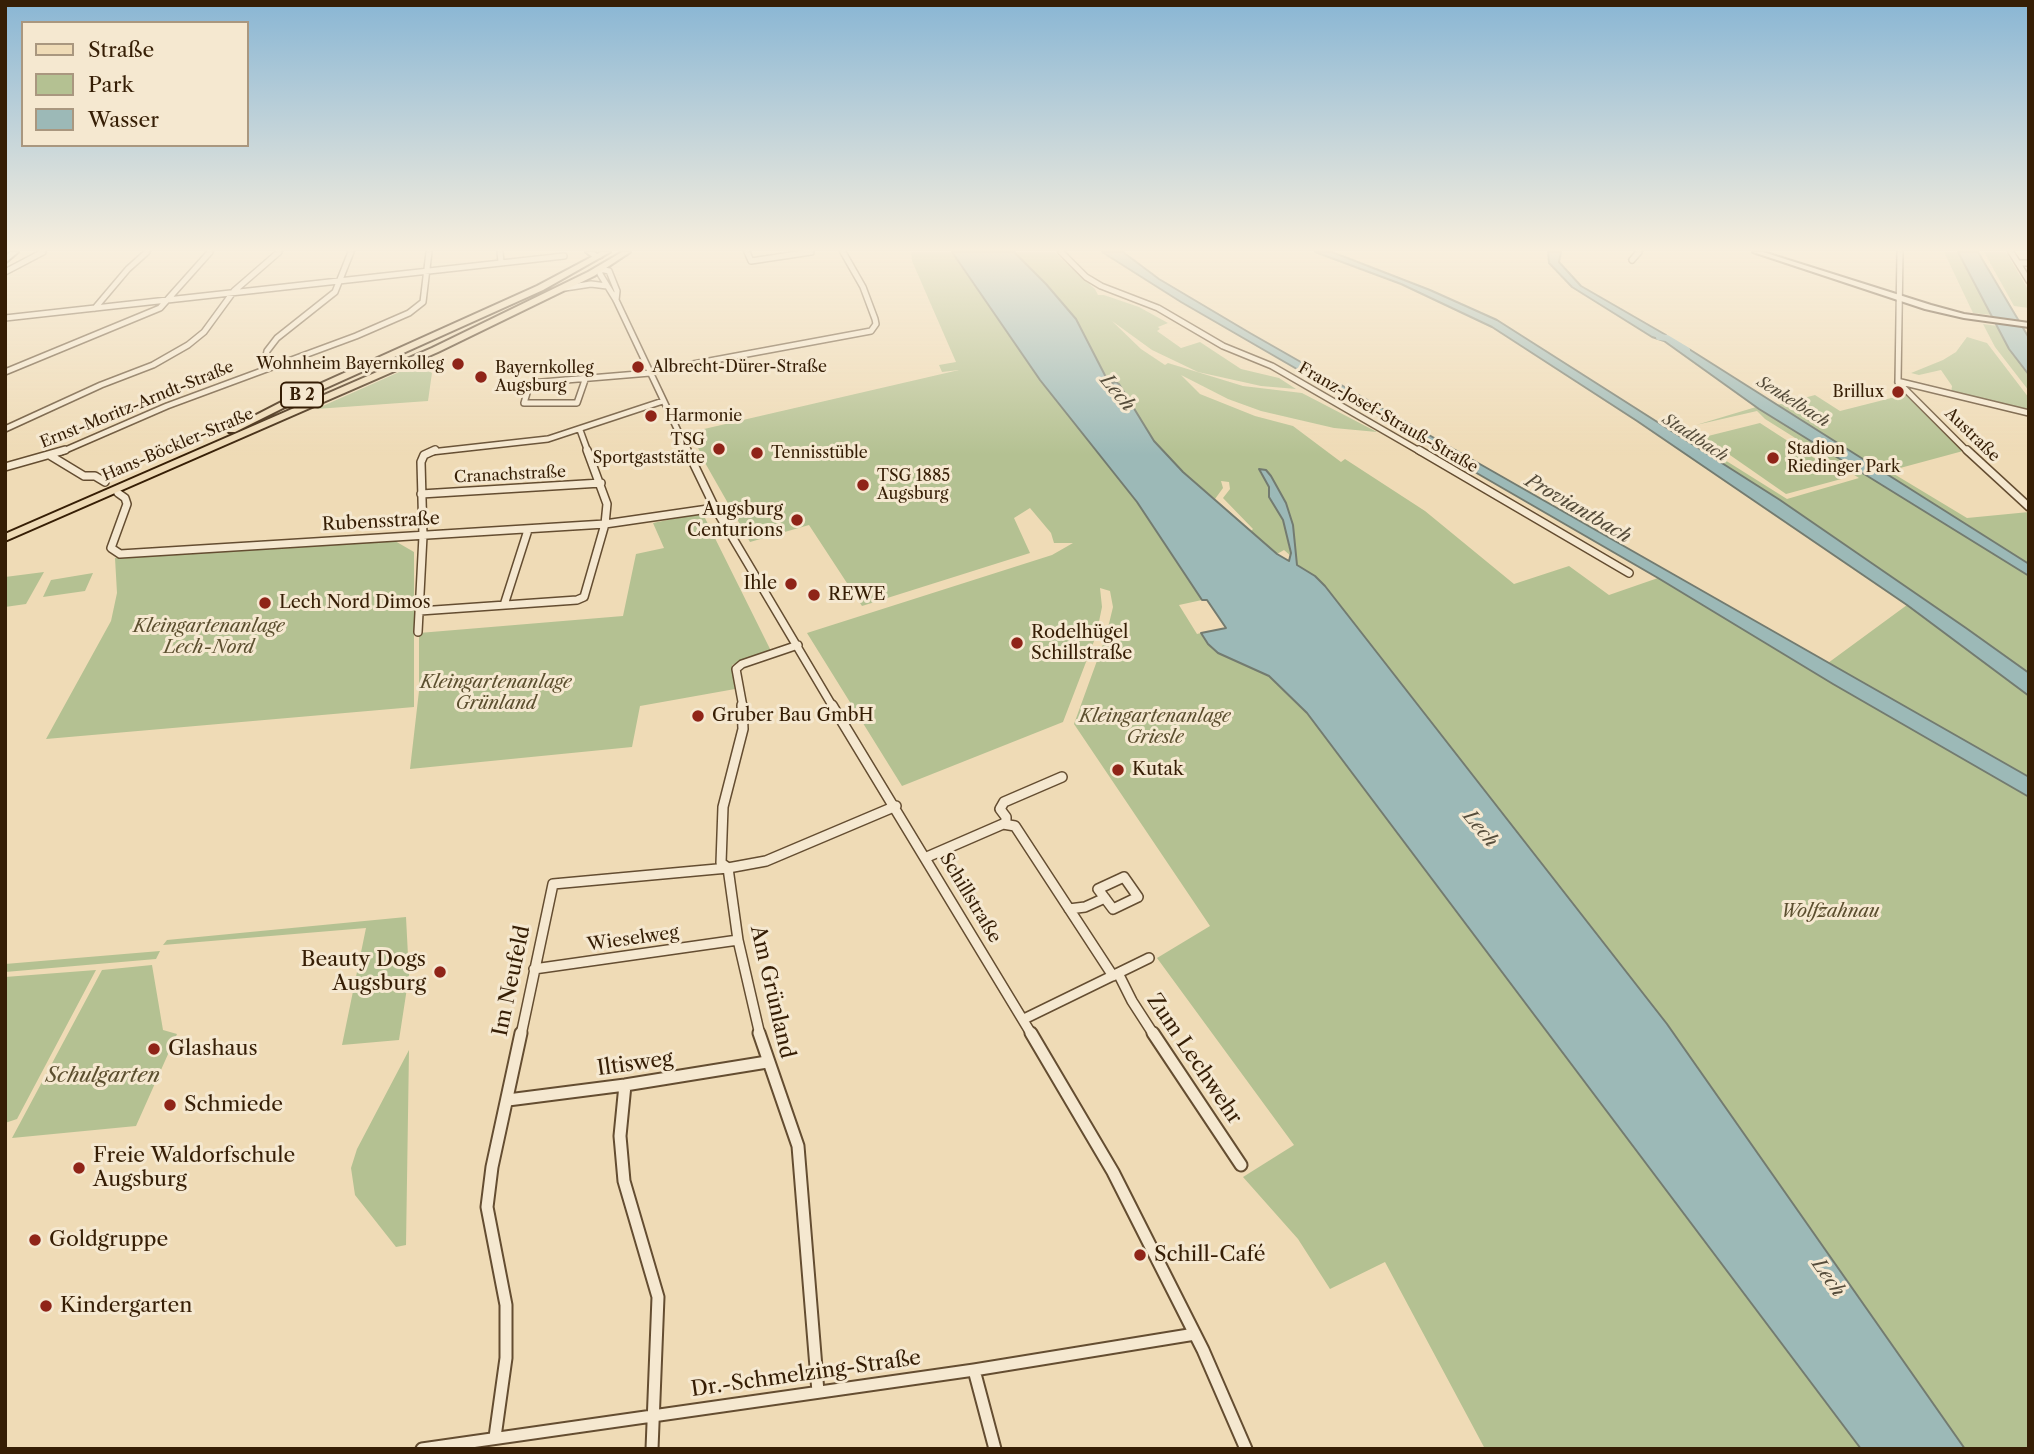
<!DOCTYPE html>
<html>
<head>
<meta charset="utf-8">
<style>
	body { margin:0 }
	#map { position:relative; width:2034px; height:1454px; overflow:hidden; background:#efdbb6; font-family:"Libre Caslon Text",serif }
	canvas { display:block }
	.frame { position:absolute; inset:0; border:7px solid #361e05; pointer-events:none }
	.legend { position:absolute; left:21px; top:21px; width:228px; height:126px; box-sizing:border-box; background:#f5e8d0; border:2px solid #a9977f; margin:0; padding:9px 12px; list-style:none; font-size:21px; color:#361e05 }
	.legend li { display:flex; align-items:center; gap:14px; height:35px }
	.legend b { width:35px; border:2px solid #a9977f }
</style>
</head>
<body>
<div id="map">
<canvas width="2034" height="1454"></canvas>
<div class="frame"></div>
<ul class="legend">
<li><b style="height:9px;background:#efdbb6"></b>Straße</li>
<li><b style="height:19px;background:#b4c192"></b>Park</li>
<li><b style="height:19px;background:#9cb9b7"></b>Wasser</li>
</ul>
</div>
<script>
const ctx = document.querySelector('canvas').getContext('2d');
ctx.lineJoin = 'round';
function fill(path, color) { ctx.fillStyle = color; ctx.fill(path, 'evenodd'); }
const poly = rows => new Path2D(rows.map(r => 'M' + r).join(''));
function strokePath(path, color, width, dash) { ctx.strokeStyle = color; ctx.lineWidth = width; ctx.lineCap = dash ? 'butt' : 'round'; ctx.setLineDash(dash || []); ctx.stroke(path); }
function drawText(font, color, halo, rows, align = 'center') {
  ctx.font = font + ' "Libre Caslon Text",serif'; ctx.lineWidth = 6; ctx.setLineDash([]); ctx.textBaseline = 'middle'; ctx.strokeStyle = halo; ctx.fillStyle = color; for (const [text, x, y, turn = 0] of rows) {
    ctx.save(); ctx.translate(x, y); ctx.rotate((+turn || 0) * Math.PI / 180); ctx.textAlign = isNaN(turn) ? turn : align; if (halo) ctx.strokeText(text, 0, 0); ctx.fillText(text, 0, 0); ctx.restore();
  }
}
fill(poly([
	[911,252,951,252,1040,380,1137,502,1202,600,1179,605,1197,634,1201,633,1218,653,1269,676,1307,713,1861,1449,1485,1449,1385,1262,1330,1289,1298,1239,1243,1177,1294,1145,1157,958,1210,926,1074,724,1106,636,1113,607,1110,591,1100,588,1102,607,1096,636,1063,722,902,786,807,633,1052,555,1073,543,1054,543,1051,533,1030,508,1014,518,1030,553,862,606,809,525,750,542,704,461,691,432,959,370,942,372,939,365,956,362,912,261],
	[1014,252,1054,252,1095,289,1098,295,1104,295,1139,307,1168,323,1158,327,1160,329,1157,331,1181,348,1200,342,1241,369,1279,378,1296,389,1261,386,1198,372,1152,350,1112,321,1141,349,1165,365,1168,363,1243,386,1302,393,1377,432,1334,428,1261,411,1228,399,1181,375,1200,394,1255,416,1293,426,1341,462,1345,459,1425,511,1514,584,1569,566,1609,595,1658,578,1833,684,2029,797,2029,1449,1965,1449,1667,1024,1325,586,1315,576,1297,565,1293,525,1271,475,1260,473,1266,477,1271,493,1269,497,1283,520,1291,556,1284,550,1277,554,1251,531,1253,529,1223,498,1230,489,1229,482,1221,481,1223,488,1215,499,1183,472,1154,441,1119,384,1108,381,1076,319,1046,284],
	[1944,252,1958,252,1992,315,1973,313],
	[1984,252,2006,252,2029,291,2029,308,2014,306],
	[1983,324,1998,326,2009,349,2029,375,2029,391,1995,347],
	[1967,337,1987,343,2029,398,2029,412,1951,393,1952,386,1941,370,1919,375,1911,373,1943,360,1956,352],
	[424,361,426,369,432,373,428,401,316,409],
	[1907,394,1963,451,1889,471,1967,518,2029,512,2029,564,1777,405,1815,395,1840,411],
	[1756,407,2029,576,2029,673,1780,500,1673,433,1677,430,1787,499,1859,478,1765,419,1757,411,1696,425],
	[1760,423,1845,478,1786,494,1704,437],
	[697,514,704,516,771,651,732,665,735,689,640,706,632,747,410,769,419,691,419,633,623,616,636,554,664,548,653,523],
	[384,540,395,541,414,552,414,707,46,739,111,621,117,593,115,558],
	[44,572,26,604,5,607,5,577],
	[93,573,85,591,43,597,51,580],
	[1907,605,2029,696,2029,777,1828,663],
	[406,917,409,975,399,1040,342,1045,366,928,163,945,167,940],
	[160,951,156,959,5,972,5,964],
	[152,965,163,1030,177,1034,136,1126,12,1138,102,970],
	[96,970,17,1119,5,1123,5,977],
	[409,1050,406,1245,396,1247,355,1195,351,1168,357,1149]
]), '#b4c192');
const water = poly([
	[952,252,1014,252,1046,284,1076,319,1111,387,1116,391,1112,383,1116,382,1119,384,1154,441,1183,472,1277,554,1289,561,1291,553,1283,520,1269,497,1269,487,1259,469,1266,470,1271,476,1286,503,1293,525,1297,565,1315,576,1325,586,1667,1024,1965,1449,1861,1449,1307,713,1269,676,1218,653,1208,644,1201,633,1226,628,1207,600,1202,600,1137,502,1040,380,952,252],
	[1102,252,1123,252,1159,279,1250,333,2029,777,2029,797,1833,684,1658,578,1181,302,1102,252],
	[1315,252,1332,252,1430,290,1497,320,1780,500,1966,628,2029,673,2029,696,1907,605,1637,421,1492,327,1401,284,1315,252],
	[1548,252,1561,252,1559,262,1581,286,1666,335,1668,340,1684,350,1689,349,2029,564,2029,576,1759,409,1664,341,1652,337,1572,287,1549,263,1548,252],
	[1958,252,1978,252,2029,338,2029,375,2009,349,1958,252]
]);
fill(water, '#9cb9b7');
strokePath(water, '#737b70', 2);
strokePath(poly([
	[1659,337,1667,338,1687,350]
]), '#9cb9b7', 6);
const streetFar3 = poly([
	[500,252,501,262],
	[747,252,751,261,811,252],
	[1061,252,1086,277,1101,286,1158,308,1223,346,1272,366,1421,452],
	[2011,252,2029,281],
	[1632,260,1639,252],
	[2018,263,2029,263],
	[600,269,600,274,616,300,688,452],
	[600,269,609,271,617,291,616,300],
	[5,272,43,252],
	[565,288,591,284,607,286],
	[95,308,128,269,147,252],
	[5,318,564,256],
	[263,370,267,351,277,338,335,292,351,252],
	[5,372,160,308,210,252],
	[650,372,871,331,876,324,875,319,863,287,843,252],
	[585,380,577,403,524,403,530,383,650,373],
	[1898,382,1968,452],
	[1898,382,1900,252],
	[1901,382,2029,413],
	[5,429,101,385,153,365,188,345,204,332,234,291,279,252],
	[580,430,588,452],
	[61,452,167,406,356,336,409,313,423,302,429,252],
	[431,452,548,439,663,401]
]);
const streetFar2 = poly([
	[687,450,715,508,833,707],
	[1419,450,1629,573],
	[1967,450,2029,507],
	[51,456,84,476,95,476,105,482],
	[5,467,65,450],
	[118,493,125,498,127,504,111,548,120,554,605,524,715,508],
	[421,494,601,483],
	[504,605,528,530],
	[420,611,577,600,584,597,605,524,607,504,587,450],
	[418,632,423,536,421,462,424,455,435,450],
	[743,707,736,669,742,664,798,645]
]);
const streetFar1 = poly([
	[742,705,743,729,723,807,721,863,728,868,738,940,760,1035],
	[832,705,1032,1035],
	[1006,824,1006,817,1000,809,1004,802,1062,777],
	[927,857,1003,824,1015,826,1113,976],
	[1124,877,1138,897,1113,909,1098,889,1124,877],
	[1069,909,1085,907,1105,898],
	[534,969,738,940],
	[1118,973,1132,1001,1154,1035],
	[1024,1019,1149,958],
	[521,1035,553,884,728,868,766,861,896,806]
]);
const street = poly([
	[759,1033,798,1146,818,1392],
	[1031,1033,1113,1172,1203,1350,1246,1449],
	[1153,1033,1241,1165],
	[625,1085,620,1136,624,1181,658,1297,652,1449],
	[508,1100,625,1085,767,1062],
	[974,1370,995,1449],
	[495,1437,506,1358,506,1305,487,1207,492,1167,521,1033],
	[422,1449,974,1370,1195,1334]
]);
const secondary = poly([
	[10,252,18,252,5,263,5,257,10,252],
	[586,252,594,252,602,257,595,259,586,252],
	[1753,252,1763,252,1931,305,1964,314,2029,323,2029,327,1964,318,1925,309,1753,252]
]);
const primary = poly([
	[601,252,610,252,543,290,299,400,235,432,229,432,227,430,293,396,537,286,601,252],
	[622,252,630,252,594,276,438,352,5,541,5,534,432,348,588,272,622,252]
]);
strokePath(streetFar3, '#644d31', 8);
strokePath(streetFar2, '#644d31', 10);
strokePath(streetFar1, '#644d31', 12);
strokePath(street, '#644d31', 15);
strokePath(secondary, '#361e05', 4);
strokePath(primary, '#361e05', 4);
strokePath(streetFar3, '#f5e8d0', 5);
strokePath(streetFar2, '#f5e8d0', 7);
strokePath(streetFar1, '#f5e8d0', 9);
strokePath(street, '#f5e8d0', 11);
fill(secondary, '#f5e8d0');
fill(primary, '#efdbb6');
const sky = ctx.createLinearGradient(0, 0, 0, 455);
sky.addColorStop(0, '#89b6d4');
sky.addColorStop(0.55, '#f8efde');
sky.addColorStop(1, '#f8efde00');
ctx.fillStyle = sky;
ctx.fillRect(0, 0, 2034, 455);
for (const [x, y, r, color] of [
	[458,364,7,"#8f2418"],
	[638,367,7,"#8f2418"],
	[481,377,7,"#8f2418"],
	[1898,392,7,"#8f2418"],
	[651,416,7,"#8f2418"],
	[719,449,7,"#8f2418"],
	[757,453,7,"#8f2418"],
	[1773,458,7,"#8f2418"],
	[863,485,7,"#8f2418"],
	[797,520,7,"#8f2418"],
	[791,584,7,"#8f2418"],
	[814,595,7,"#8f2418"],
	[265,603,7,"#8f2418"],
	[1017,643,7,"#8f2418"],
	[698,716,7,"#8f2418"],
	[1118,770,7,"#8f2418"],
	[440,972,7,"#8f2418"],
	[154,1049,7,"#8f2418"],
	[170,1105,7,"#8f2418"],
	[79,1168,7,"#8f2418"],
	[35,1240,7,"#8f2418"],
	[1140,1255,7,"#8f2418"],
	[46,1306,7,"#8f2418"]
]) { const dot = new Path2D(); dot.arc(x, y, r, 0, 2 * Math.PI); ctx.fillStyle = color; ctx.fill(dot); strokePath(dot, '#f5e8d0', 2.5); }
drawText('16px', '#361e05', '#f5e8d0', [
	["Wohnheim Bayernkolleg",444,364,"right"],
	["Albrecht-Dürer-Straße",652,367],
	["Bayernkolleg",495,368],
	["Augsburg",495,386],
	["Brillux",1884,392,"right"],
	["Harmonie",665,416],
	["TSG",705,440,"right"],
	["Sportgaststätte",705,458,"right"],
	["Stadion",1787,449],
	["Riedinger Park",1787,467],
	["Tennisstüble",771,453],
	["TSG 1885",877,476],
	["Augsburg",877,494]
], 'left');
for (const [x, y, w] of [
	[302,395,42]
]) { const box = new Path2D(); box.roundRect(x - w / 2, y - 12.5, w, 25, 5); ctx.fillStyle = '#f5e8d0'; ctx.fill(box); strokePath(box, '#361e05', 2); }
drawText('bold 16px', '#361e05', null, [
	["B 2",302,395]
]);
drawText('italic 16px', '#554c3a', '#f5e8d0', [
	["Senkelbach",1793,402,32],
	["Stadtbach",1695,438,33]
]);
drawText('16px', '#361e05', '#f5e8d0', [
	["Ernst-Moritz-Arndt-Straße",137,405,-22],
	["Franz-Josef-Strauß-Straße",1388,418,30],
	["Austraße",1972,435,44],
	["Hans-Böckler-Straße",178,445,-23],
	["Cranachstraße",510,475,-3]
]);
drawText('18px', '#361e05', '#f5e8d0', [
	["Augsburg",783,510,"right"],
	["Centurions",783,531,"right"],
	["Ihle",777,584,"right"],
	["REWE",828,595],
	["Lech Nord Dimos",279,603],
	["Rodelhügel",1031,633],
	["Schillstraße",1031,654],
	["Gruber Bau GmbH",712,716],
	["Kutak",1132,770]
], 'left');
drawText('18px', '#361e05', '#f5e8d0', [
	["Rubensstraße",381,522,-3],
	["Schillstraße",970,898,59],
	["Wieselweg",633,939,-8]
]);
drawText('italic 18px', '#5c4f2f', '#f5e8d0', [
	["Kleingartenanlage",209,627],
	["Lech-Nord",209,648],
	["Kleingartenanlage",496,683],
	["Grünland",496,704],
	["Kleingartenanlage",1155,717],
	["Griesle",1155,738],
	["Wolfzahnau",1830,912]
]);
drawText('italic 19px', '#554c3a', '#f5e8d0', [
	["Lech",1117,393,50],
	["Proviantbach",1578,509,30],
	["Lech",1480,829,50],
	["Lech",1828,1278,55]
]);
drawText('21px', '#361e05', '#f5e8d0', [
	["Beauty Dogs",426,960,"right"],
	["Augsburg",426,984,"right"],
	["Glashaus",168,1049],
	["Schmiede",184,1105],
	["Freie Waldorfschule",93,1156],
	["Augsburg",93,1180],
	["Goldgruppe",49,1240],
	["Schill-Café",1154,1255],
	["Kindergarten",60,1306]
], 'left');
drawText('21px', '#361e05', '#f5e8d0', [
	["Im Neufeld",512,981,-78],
	["Am Grünland",772,992,77],
	["Zum Lechwehr",1194,1059,56],
	["Iltisweg",635,1064,-8],
	["Dr.-Schmelzing-Straße",806,1374,-8]
]);
drawText('italic 21px', '#5c4f2f', '#f5e8d0', [
	["Schulgarten",103,1076]
]);
</script>
</body>
</html>
